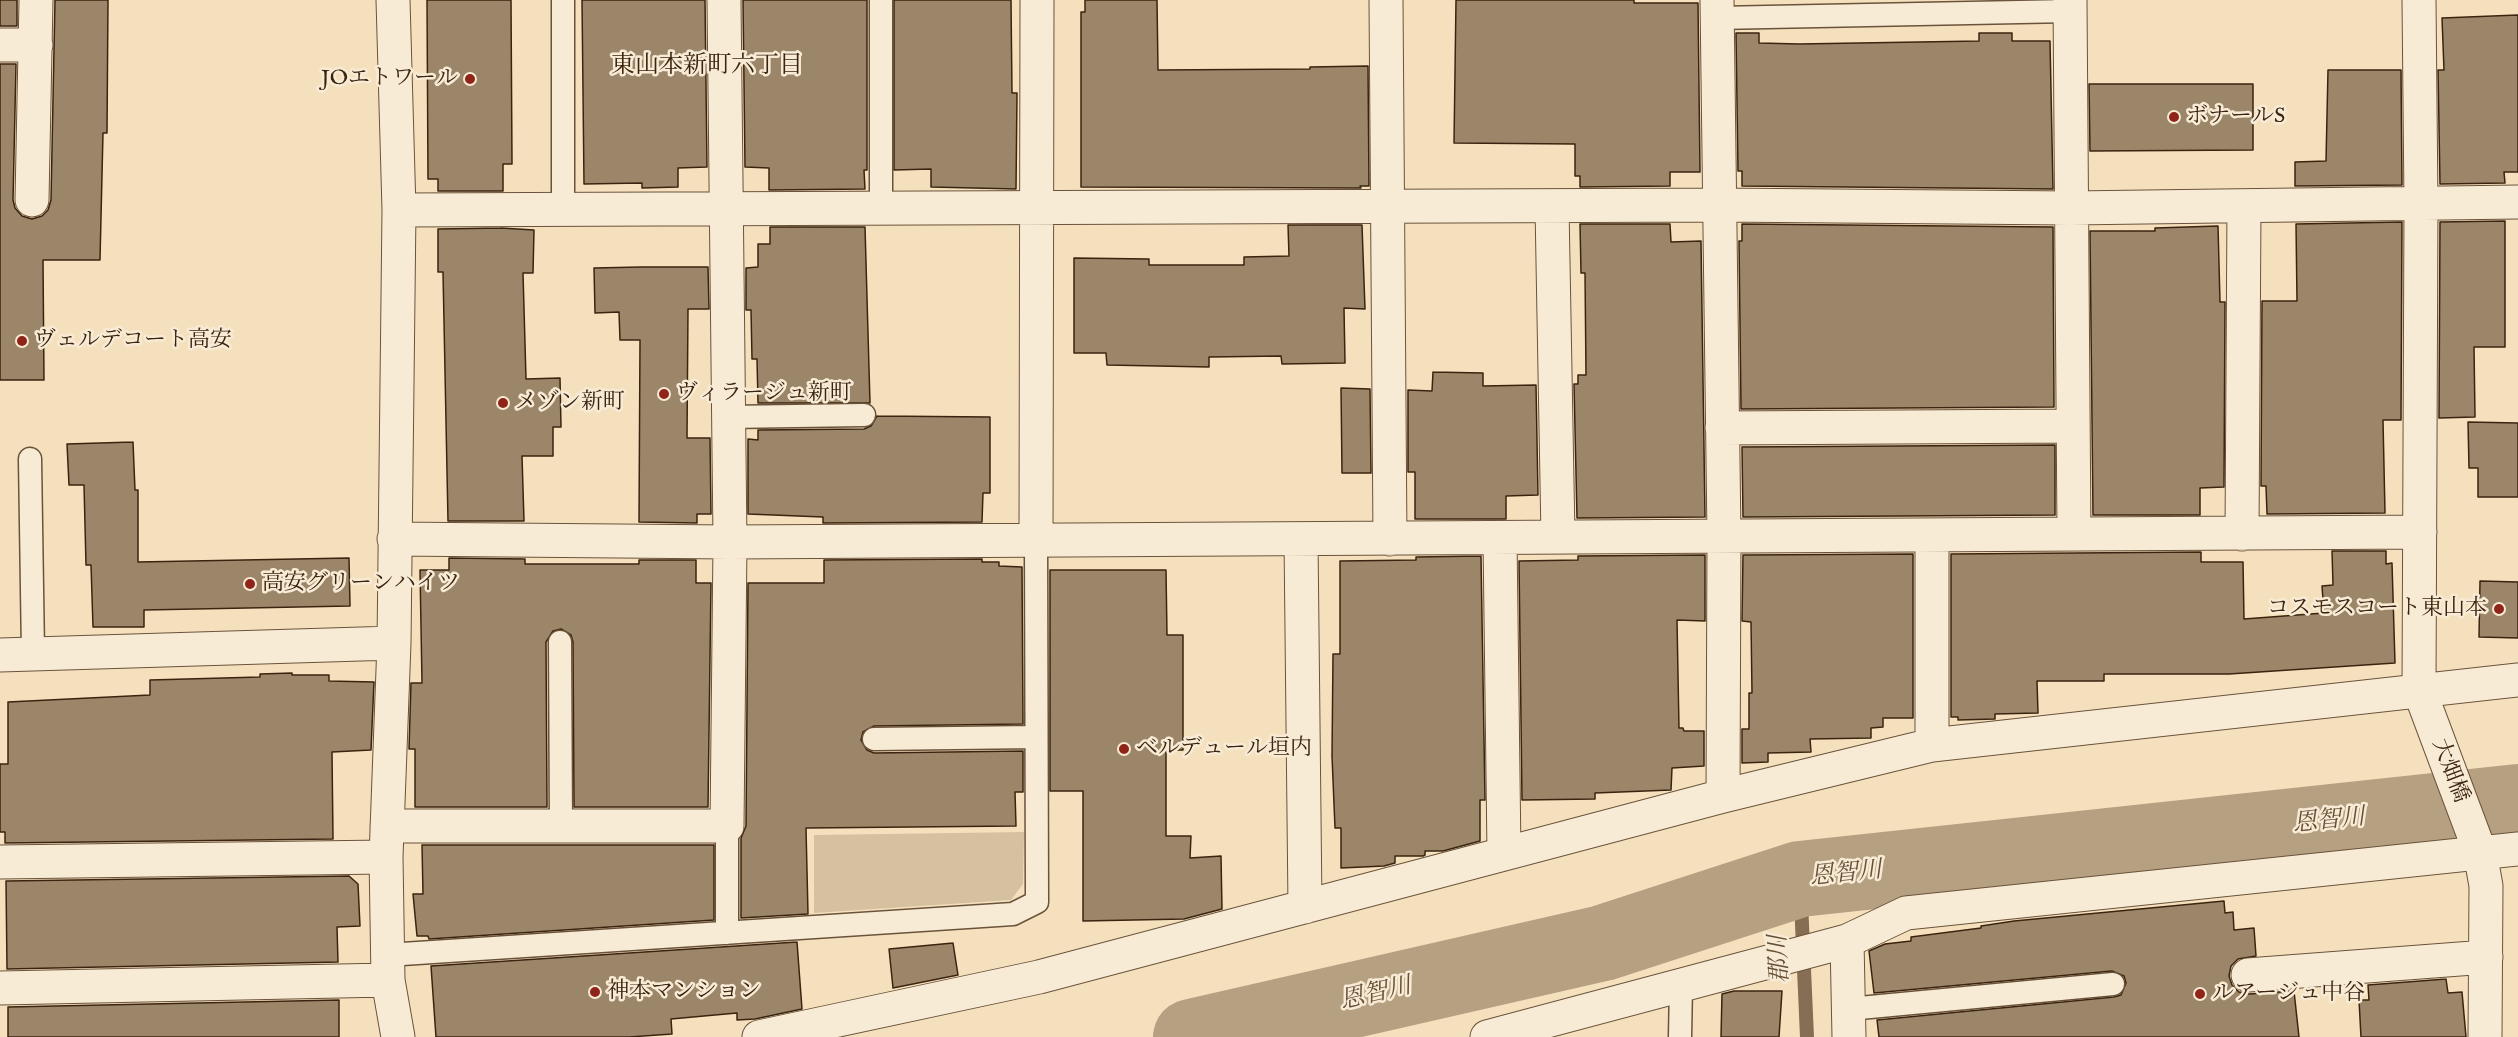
<!DOCTYPE html>
<html>
<head>
<meta charset="utf-8">
<style>
	body { margin:0 }
	canvas { display:block; background:#f5e0be }
</style>
</head>
<body>
<canvas width="2518" height="1037"></canvas>
<script>
const ctx = document.querySelector('canvas').getContext('2d');
ctx.lineJoin = 'round';
function fill(path, color) { ctx.fillStyle = color; ctx.fill(path, 'evenodd'); }
const poly = rows => new Path2D(rows.map(r => 'M' + r).join(''));
function strokePath(path, color, width, dash) { ctx.strokeStyle = color; ctx.lineWidth = width; ctx.lineCap = dash ? 'butt' : 'round'; ctx.setLineDash(dash || []); ctx.stroke(path); }
function drawText(font, color, halo, rows, align = 'center') {
  ctx.font = font + ' "IM FELL English","Noto Serif JP",serif'; ctx.lineWidth = 5; ctx.setLineDash([]); ctx.textBaseline = 'middle'; ctx.strokeStyle = halo; ctx.fillStyle = color; for (const [text, x, y, turn = 0] of rows) {
    ctx.save(); ctx.translate(x, y); ctx.rotate((+turn || 0) * Math.PI / 180); ctx.textAlign = isNaN(turn) ? turn : align; if (halo) ctx.strokeText(text, 0, 0); ctx.fillText(text, 0, 0); ctx.restore();
  }
}
fill(poly([
	[1024,832,1023,884,1011,900,814,913,814,835]
]), '#d5c0a0');
strokePath(poly([
	[1800,879,1807,1037]
]), '#856e54', 14);
strokePath(poly([
	[1191,1037,1603,943,1800,879,2518,802]
]), '#b6a082', 76);
const building = poly([
	[0,0,17,0,17,26,0,26,0,0],
	[55,0,108,0,107,133,103,133,100,260,43,260,44,380,0,380,0,64,16,64,13,200,15,208,22,216,32,219,42,216,48,210,51,200,55,0],
	[427,0,511,0,512,164,503,164,503,191,438,191,438,179,428,179,427,0],
	[582,0,705,0,707,167,678,168,678,187,642,188,642,183,584,184,582,0],
	[743,0,867,0,867,170,864,170,865,189,769,190,769,168,745,167,743,0],
	[894,0,1011,0,1012,93,1017,93,1016,189,931,187,931,169,894,170,894,0],
	[1085,0,1157,0,1158,70,1310,69,1310,67,1368,66,1369,186,1360,186,1361,188,1081,187,1081,12,1085,12,1085,0],
	[1456,0,1634,0,1634,3,1698,3,1700,172,1670,172,1670,186,1580,187,1580,176,1575,176,1575,144,1454,143,1456,0],
	[2518,15,2518,172,2504,172,2505,183,2440,184,2438,70,2444,70,2442,18,2518,15],
	[1736,33,1759,33,1759,43,1799,44,1979,41,1979,33,2012,33,2012,41,2050,41,2053,189,1742,186,1742,171,1738,171,1736,33],
	[2328,70,2401,70,2402,185,2295,186,2295,162,2326,161,2328,70],
	[2089,84,2253,84,2253,150,2090,151,2089,84],
	[2505,221,2505,347,2474,347,2475,417,2439,418,2440,222,2505,221],
	[2402,222,2401,420,2383,420,2385,513,2267,514,2266,486,2261,486,2262,301,2297,301,2296,224,2402,222],
	[1580,224,1670,224,1671,242,1701,241,1705,517,1577,518,1574,384,1578,384,1578,375,1586,375,1585,273,1581,273,1580,224],
	[1742,224,2053,227,2054,407,1741,409,1739,241,1742,241,1742,224],
	[1288,225,1362,225,1365,309,1344,308,1345,363,1282,364,1281,356,1209,357,1209,367,1107,365,1106,353,1074,353,1074,258,1149,259,1149,265,1244,265,1244,257,1289,256,1288,225],
	[2218,226,2220,302,2225,302,2224,487,2200,488,2200,515,2093,515,2090,231,2155,231,2155,228,2218,226],
	[770,227,865,227,870,403,758,403,757,359,752,359,751,310,746,310,746,268,758,267,758,244,770,244,770,227],
	[501,228,534,230,533,273,523,273,526,379,560,378,561,427,553,427,553,456,522,456,524,521,448,521,443,272,438,272,438,229,501,228],
	[641,267,708,267,709,309,688,309,687,438,710,438,711,514,697,514,697,523,639,522,640,340,620,340,619,312,595,313,594,268,641,267],
	[1433,372,1483,373,1483,386,1536,385,1538,495,1506,496,1506,519,1415,519,1415,472,1408,472,1408,390,1432,391,1433,372],
	[1341,388,1370,389,1371,473,1342,473,1341,388],
	[877,416,990,417,990,493,983,493,982,522,823,523,823,517,748,514,748,439,758,440,758,430,864,429,871,426,877,416],
	[2468,422,2518,423,2518,497,2478,497,2478,468,2469,468,2468,422],
	[133,442,135,490,138,490,138,562,349,558,350,606,144,610,144,627,93,627,91,565,86,565,84,485,69,485,67,444,133,442],
	[2055,445,2055,515,1743,517,1742,447,2055,445],
	[2332,551,2386,551,2386,564,2392,563,2395,663,2229,674,2104,674,2104,681,2037,681,2038,713,1995,714,1995,719,1958,720,1958,717,1951,717,1951,554,2201,552,2201,562,2243,562,2244,619,2324,613,2322,586,2333,585,2332,551],
	[1913,554,1913,718,1883,718,1883,727,1871,728,1871,738,1810,739,1811,752,1768,753,1768,762,1742,763,1742,729,1749,729,1749,693,1752,693,1751,622,1742,621,1743,555,1913,554],
	[1705,555,1705,621,1677,620,1679,728,1683,728,1684,731,1704,731,1704,766,1672,768,1671,790,1595,793,1595,799,1522,800,1519,561,1578,560,1578,556,1705,555],
	[1481,556,1485,800,1480,800,1480,841,1443,851,1425,851,1425,855,1423,856,1395,856,1395,863,1384,866,1341,868,1341,828,1335,828,1332,756,1333,654,1340,654,1340,561,1416,560,1416,557,1481,556],
	[449,558,525,559,525,564,639,564,639,560,696,560,696,583,711,583,708,807,574,807,573,642,571,635,561,629,553,631,546,642,547,807,415,807,415,749,409,749,411,683,422,683,420,570,449,570,449,558],
	[982,559,982,562,999,562,999,566,1022,567,1023,724,874,726,863,732,861,740,867,750,874,753,1023,751,1023,792,1015,792,1016,826,806,828,808,914,741,918,741,838,746,826,748,583,824,583,824,560,982,559],
	[1050,570,1166,570,1167,635,1183,635,1183,750,1166,750,1166,836,1191,836,1190,858,1221,856,1222,909,1184,919,1083,921,1083,791,1050,791,1050,570],
	[2480,581,2518,582,2518,638,2479,637,2480,581],
	[292,673,292,675,329,675,329,681,374,682,371,750,332,752,333,839,5,843,5,832,0,832,0,764,8,764,8,702,150,695,150,680,260,677,260,674,292,673],
	[422,845,714,845,714,920,429,939,428,936,417,936,413,894,423,894,422,845],
	[349,876,358,884,360,926,337,927,338,962,7,969,6,881,349,876],
	[2224,901,2225,913,2233,912,2234,930,2254,928,2256,956,2238,959,2231,966,2229,976,2232,985,2239,992,2249,994,2294,991,2299,1037,1879,1037,1877,1020,2114,997,2121,995,2126,983,2124,976,2112,971,1874,993,1869,951,1885,944,1911,941,1911,937,1981,928,1981,926,2014,921,2224,901],
	[797,942,802,1009,755,1019,737,1020,737,1013,671,1019,672,1034,629,1037,436,1037,431,966,797,942],
	[953,943,958,975,893,988,889,949,953,943],
	[2446,979,2448,993,2462,992,2466,1037,2361,1037,2359,1000,2369,1000,2368,985,2446,979],
	[1734,991,1782,991,1779,1037,1721,1037,1722,994,1734,991],
	[339,1000,339,1037,8,1037,8,1007,339,1000]
]);
fill(building, '#9c866a');
strokePath(building, '#3b240f', 1.5);
const service = poly([
	[563,0,563,208],
	[1717,18,2070,11],
	[881,208,881,0],
	[728,417,864,415],
	[30,459,33,654],
	[560,642,561,826],
	[874,739,1036,737],
	[727,826,727,933],
	[387,955,1013,914,1037,902,1036,541],
	[1849,1009,2113,984],
	[1680,1037,1681,985]
]);
const minor = poly([
	[393,0,399,210,394,643,386,857,388,980,398,1037],
	[1386,0,1390,539],
	[1717,0,1724,536,1723,796],
	[2070,0,2074,534],
	[2419,0,2421,204,2419,689,2480,852,2486,886,2485,1037],
	[0,45,36,45],
	[32,200,36,0],
	[1552,207,1558,537],
	[399,210,1718,205,2071,208,2518,202],
	[1722,428,2073,426],
	[2242,534,2244,206],
	[1500,538,1504,854],
	[394,539,730,542,2420,532],
	[1301,539,1305,907],
	[1036,541,1037,0],
	[0,655,394,643],
	[1932,745,1932,535],
	[387,826,727,826,730,542,724,0],
	[0,862,386,857],
	[1847,941,1849,1037],
	[2248,975,2486,957],
	[0,988,388,980],
	[759,1037,1039,977,1723,796,1932,745,2518,680],
	[1487,1037,1847,941,1906,913,2518,849]
]);
strokePath(service, '#6a533b', 25);
strokePath(minor, '#6a533b', 35);
strokePath(service, '#f8ebd5', 22);
strokePath(minor, '#f8ebd5', 33);
for (const [x, y, r, color] of [
	[470,79,6,"#8f2418"],
	[2174,117,6,"#8f2418"],
	[22,341,6,"#8f2418"],
	[664,394,6,"#8f2418"],
	[503,403,6,"#8f2418"],
	[250,584,6,"#8f2418"],
	[2499,609,6,"#8f2418"],
	[1124,749,6,"#8f2418"],
	[595,992,6,"#8f2418"],
	[2200,994,6,"#8f2418"]
]) { const dot = new Path2D(); dot.arc(x, y, r, 0, 2 * Math.PI); ctx.fillStyle = color; ctx.fill(dot); strokePath(dot, '#f8ebd5', 2); }
drawText('22px', '#3b240f', '#f8ebd5', [
	["JOエトワール",458,79,"right"],
	["ボナールS",2186,117],
	["ヴェルデコート高安",34,341],
	["ヴィラージュ新町",676,394],
	["メゾン新町",515,403],
	["高安グリーンハイツ",262,584],
	["コスモスコート東山本",2487,609,"right"],
	["ベルデュール垣内",1136,749],
	["神本マンション",607,992],
	["ルアージュ中谷",2212,994]
], 'left');
drawText('22px', '#3b240f', '#f8ebd5', [
	["大畑橋",2449,771,69]
]);
drawText('24px', '#3b240f', '#f8ebd5', [
	["東山本新町六丁目",707,67]
]);
drawText('italic 24px', '#664f37', '#f8ebd5', [
	["恩智川",2329,822,-6],
	["恩智川",1846,875,-6],
	["郡川",1781,959,-93],
	["恩智川",1376,995,-13]
]);
</script>
</body>
</html>
